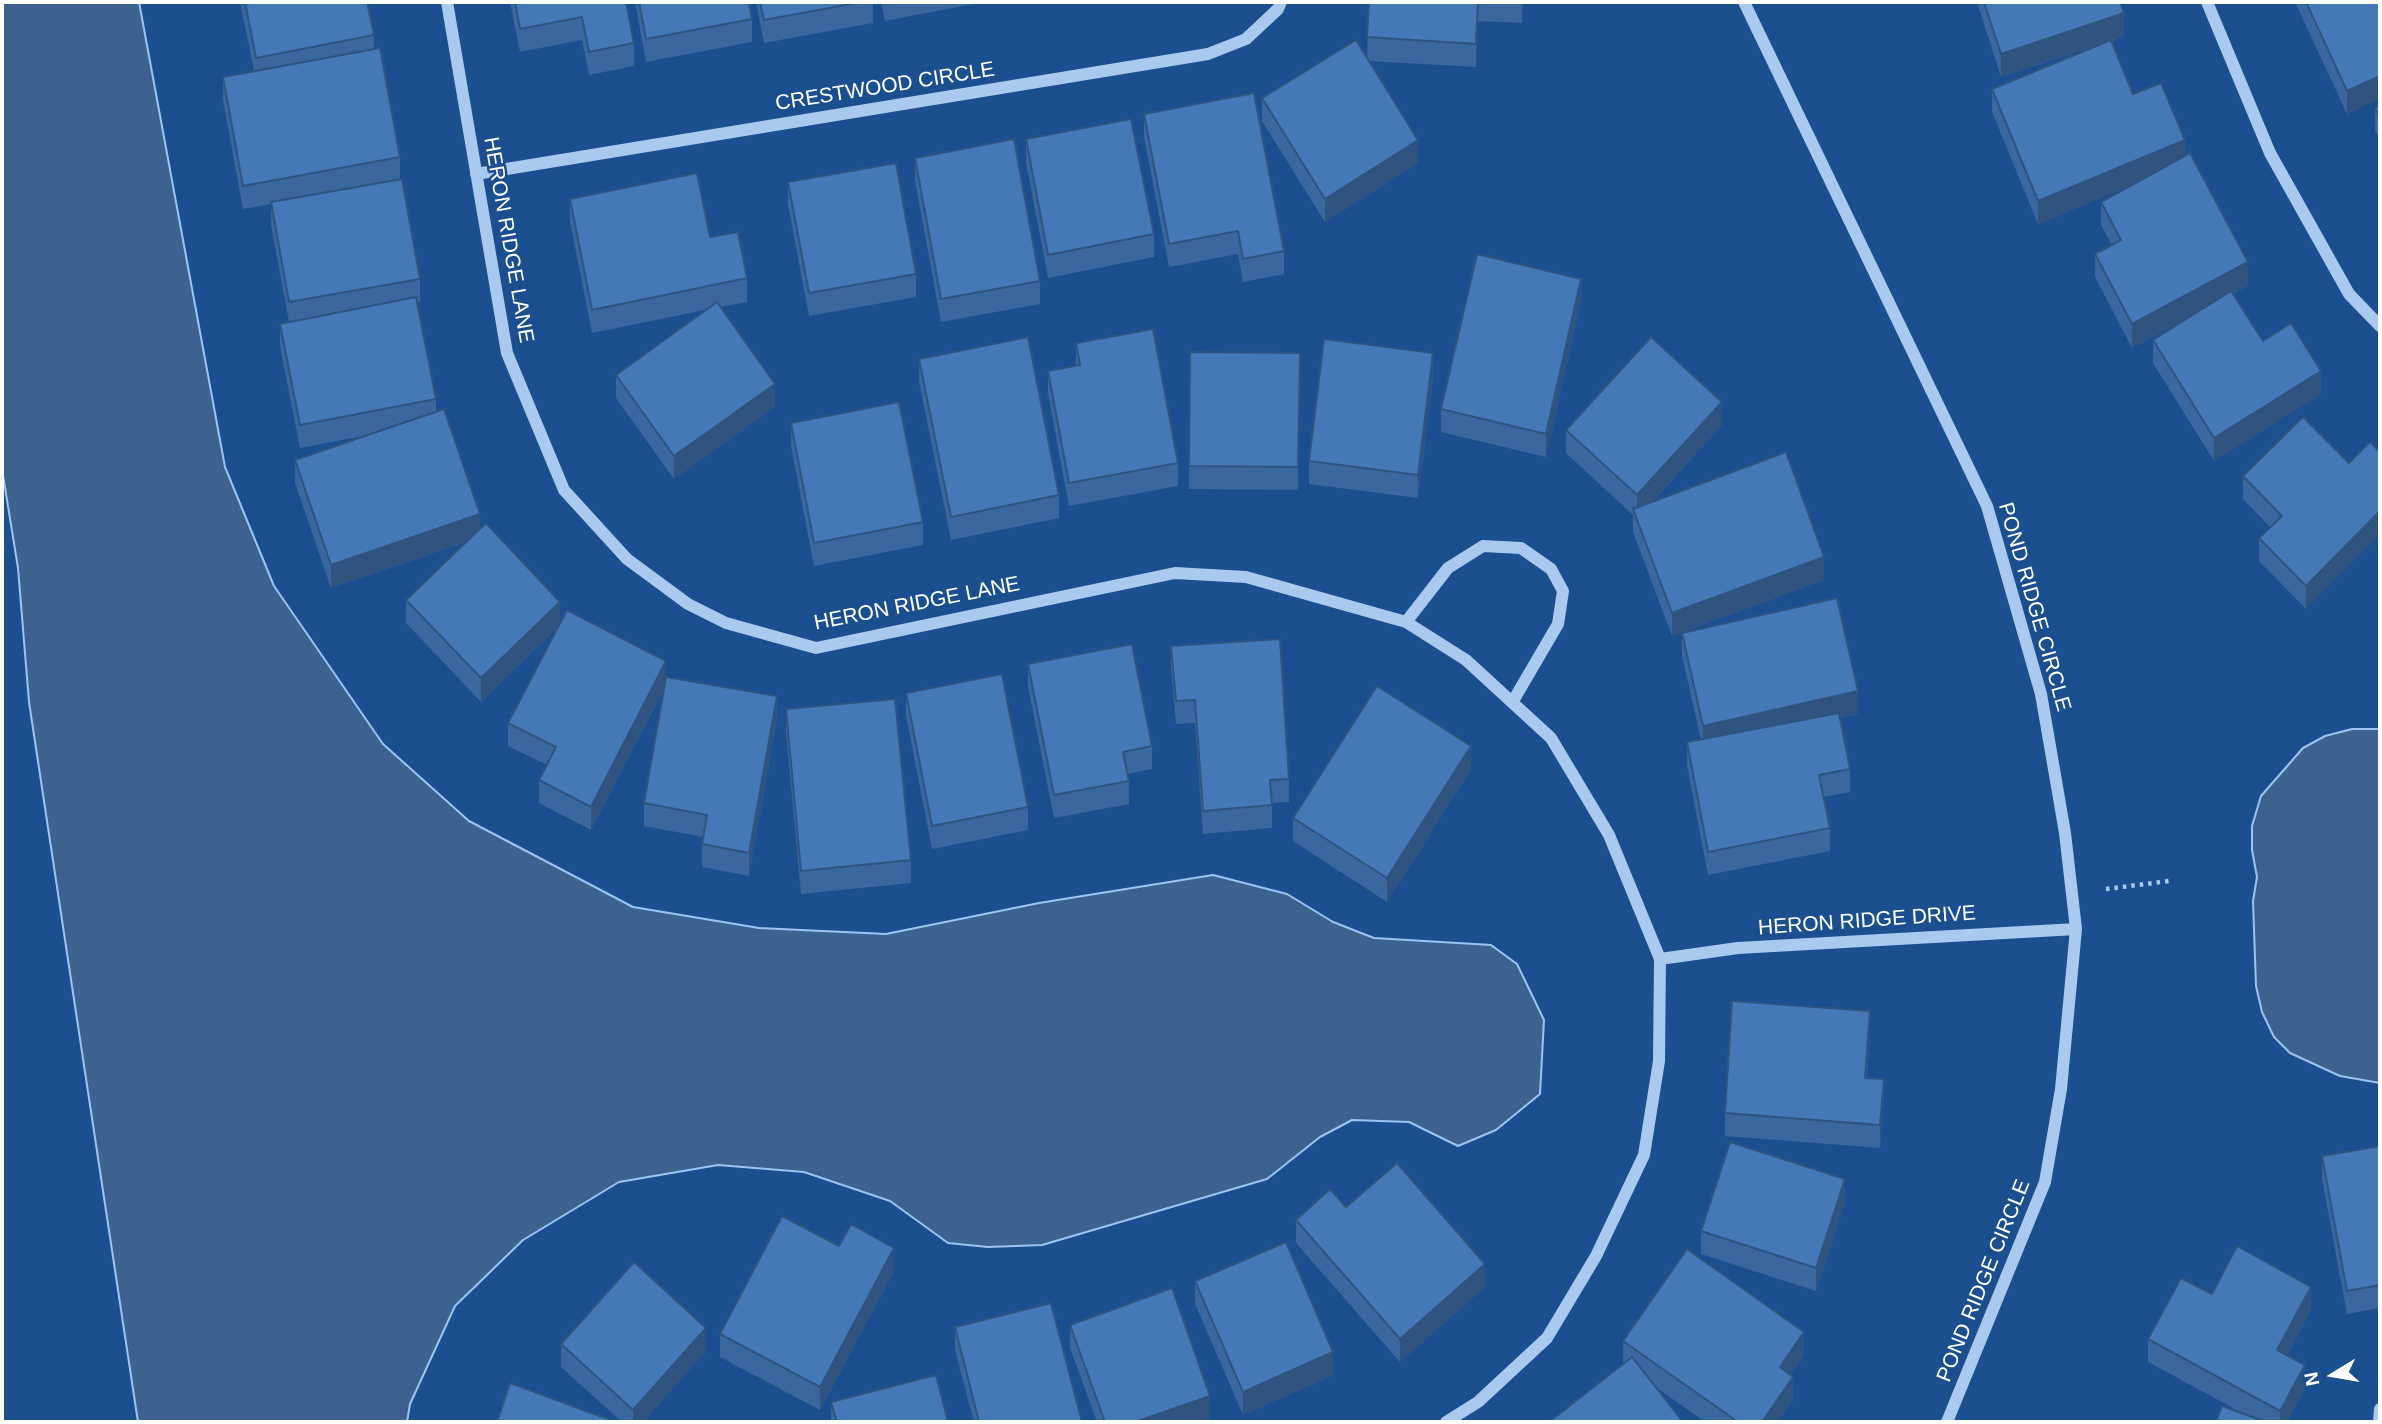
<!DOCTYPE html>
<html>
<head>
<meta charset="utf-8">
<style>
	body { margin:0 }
	#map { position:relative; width:2382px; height:1424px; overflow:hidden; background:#1b4f8f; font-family:Helvetica,sans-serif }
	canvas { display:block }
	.frame { position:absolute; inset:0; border:4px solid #fff; pointer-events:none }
	.north { position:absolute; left:2298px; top:1340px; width:70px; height:70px; -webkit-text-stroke:5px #1b4f8f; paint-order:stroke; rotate:259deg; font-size:19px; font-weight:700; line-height:28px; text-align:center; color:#fff }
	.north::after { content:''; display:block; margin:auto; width:24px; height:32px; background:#fff; clip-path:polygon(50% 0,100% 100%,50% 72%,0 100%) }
</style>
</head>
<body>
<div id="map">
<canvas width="2382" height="1424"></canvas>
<div class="frame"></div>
<div class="north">N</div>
</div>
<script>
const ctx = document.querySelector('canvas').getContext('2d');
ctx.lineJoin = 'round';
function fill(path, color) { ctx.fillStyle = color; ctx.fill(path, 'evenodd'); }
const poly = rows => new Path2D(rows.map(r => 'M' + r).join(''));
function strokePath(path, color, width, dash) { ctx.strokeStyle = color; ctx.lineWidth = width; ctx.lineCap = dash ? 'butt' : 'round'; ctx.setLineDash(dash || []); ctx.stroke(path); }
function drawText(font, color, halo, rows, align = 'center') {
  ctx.font = font + ' Helvetica,sans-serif'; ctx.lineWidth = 5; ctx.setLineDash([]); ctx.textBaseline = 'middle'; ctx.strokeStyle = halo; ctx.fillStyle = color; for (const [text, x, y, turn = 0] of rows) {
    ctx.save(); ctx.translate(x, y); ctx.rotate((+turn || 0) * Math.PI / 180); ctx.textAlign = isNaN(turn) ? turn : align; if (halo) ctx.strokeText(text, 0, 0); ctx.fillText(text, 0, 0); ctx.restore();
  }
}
const water = poly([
	[2,2,139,2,225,467,274,586,383,744,469,821,633,907,759,928,886,934,1039,903,1213,875,1287,894,1333,922,1374,938,1491,945,1517,964,1544,1020,1540,1094,1496,1130,1458,1146,1409,1122,1352,1120,1320,1137,1267,1179,1042,1245,988,1247,948,1243,890,1201,804,1172,718,1165,619,1182,523,1240,455,1306,410,1404,407,1422,138,1422,29,702,18,568,2,469,2,2],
	[2352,729,2380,729,2380,1083,2340,1076,2290,1053,2274,1037,2262,1012,2256,986,2253,901,2257,877,2252,850,2252,826,2261,796,2303,748,2325,736,2352,729]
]);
fill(water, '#3c6290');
strokePath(water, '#9cc4f0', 2);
strokePath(poly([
	[2106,889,2169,881]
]), '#a9c9ee', 4.5, [3.5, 5]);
strokePath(poly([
	[447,2,507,353,564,490,627,559,688,604,726,623,816,648,1175,573,1246,577,1406,622,1466,660,1551,738,1609,835,1660,959,1659,1061,1644,1155,1596,1256,1547,1338,1478,1402,1446,1422],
	[1744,2,1987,506,2041,694,2065,833,2076,929,2061,1089,2045,1182,1947,1422],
	[2207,2,2270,153,2349,294,2380,326],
	[476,174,1208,54,1246,39,1278,9,1281,2],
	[1406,622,1448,568,1483,546,1521,548,1551,569,1563,591,1558,624,1513,701],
	[1660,959,1738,948,2076,929],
	[2379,1422,2380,1409]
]), '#a9c9ee', 12);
fill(poly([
	[240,2,367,2,374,35,374,49,400,157,400,179,420,279,420,302,417,302,436,399,436,412,480,528,560,622,666,678,777,719,749,876,702,867,702,844,703,837,644,826,644,803,665,687,591,830,539,803,539,780,547,765,508,746,508,723,558,627,481,702,406,623,406,600,466,542,331,588,295,483,295,460,369,435,300,448,280,347,280,324,289,322,271,225,271,204,243,209,223,100,223,77,254,71],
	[510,2,626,2,634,43,634,66,589,75,582,40,520,52],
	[635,2,749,2,752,19,752,42,646,62],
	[756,2,873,2,873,23,764,43],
	[881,2,984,2,885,21],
	[1369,2,1524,2,1522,23,1478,21,1476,67,1369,61,1418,163,1325,222,1262,121,1262,98,1367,57],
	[1977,2,2120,2,2124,36,2111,41,2133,94,2185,156,2248,285,2233,294,2263,341,2321,394,2214,461,2153,363,2153,340,2195,314,2132,348,2095,277,2095,254,2112,245,2101,225,2101,202,2137,183,2038,224,1992,112,1992,89,2104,43,2001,77],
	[2295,2,2380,2,2347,114],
	[2380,105,2380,139,2375,131,2375,108],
	[1144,114,1284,251,1284,274,1243,282,1238,254,1169,267,1144,137],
	[1026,139,1154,234,1154,257,1048,278,1026,162],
	[915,158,1040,281,1040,304,941,322,915,181],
	[788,182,916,274,916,297,809,316,788,205],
	[570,199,710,237,747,278,747,302,720,307,775,407,674,479,616,398,616,375,705,310,592,333,570,222],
	[1581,302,1546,457,1441,432,1441,409],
	[1076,343,1178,463,1178,486,1069,506,1048,394,1048,371,1076,366],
	[1190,352,1300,353,1298,490,1189,489],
	[919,359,1059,495,1059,518,951,540,919,382],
	[1433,376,1418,498,1309,484,1309,461],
	[791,423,923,522,923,545,814,566,791,446],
	[1722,425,1653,501,1824,580,1672,636,1633,532,1633,515,1566,453,1566,430],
	[2349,463,2306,609,2259,561,2259,538,2270,527,2243,499,2243,476],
	[1682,633,1858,714,1840,718,1850,769,1850,792,1824,797,1830,828,1830,851,1708,875,1687,766,1687,742,1701,740,1682,656],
	[1171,646,1289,779,1289,802,1272,803,1272,828,1203,834,1195,723,1176,724,1171,669],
	[1028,664,1152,746,1152,769,1127,774,1129,781,1129,804,1054,818,1028,687],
	[906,693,1028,807,1028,830,932,849,906,716],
	[786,709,911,860,911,883,801,894,786,732],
	[1471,769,1387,902,1293,841,1293,818],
	[1870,1034,1867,1078,1884,1102,1880,1148,1725,1136,1725,1113],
	[2380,1146,2380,1308,2347,1314,2322,1179,2322,1156],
	[1845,1202,1816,1291,1701,1254,1701,1231],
	[1346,1207,1485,1287,1400,1362,1296,1243,1296,1220],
	[839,1246,894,1271,820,1410,720,1357,720,1334],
	[1195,1281,1333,1375,1243,1415,1195,1304],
	[2212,1294,2311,1310,2287,1355,2305,1388,2287,1422,2216,1422,2244,1414,2148,1362,2148,1339],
	[1070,1325,1210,1419,1199,1422,1097,1422,1070,1348],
	[955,1327,1082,1422,974,1422,955,1350],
	[1623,1341,1804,1355,1790,1375,1793,1400,1777,1422,1705,1422,1623,1364],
	[561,1344,706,1351,643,1422,622,1422,561,1367],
	[831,1402,948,1422,831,1422]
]), '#3a679d');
fill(poly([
	[1478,2,1478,21,1476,67,1476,44],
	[1522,2,1524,2,1522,23],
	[2124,13,2124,36,2001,77,2001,54],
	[2380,76,2380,99,2347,114,2347,91],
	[1418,140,1418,163,1325,222,1325,199],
	[2185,140,2185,163,2038,224,2038,201],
	[2248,262,2248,285,2132,348,2132,324],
	[1581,279,1581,302,1546,457,1546,434],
	[1433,353,1433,376,1418,498,1418,475],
	[2321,371,2321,394,2214,461,2214,438],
	[775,384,775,407,674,479,674,456],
	[1722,402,1722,425,1637,518,1637,495],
	[2380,511,2380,534,2306,609,2306,586],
	[480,514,480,537,331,588,331,565],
	[1824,557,1824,580,1672,636,1672,613],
	[560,602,560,625,481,702,481,678],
	[666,661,666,684,591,830,591,807],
	[1858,691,1858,714,1703,749,1703,726],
	[777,696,777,719,749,876,749,853],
	[1471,746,1471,769,1387,902,1387,878],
	[1870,1011,1870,1034,1865,1101,1865,1078],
	[1884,1079,1884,1102,1880,1148,1880,1125],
	[1845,1179,1845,1202,1816,1291,1816,1268],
	[894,1248,894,1271,820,1410,820,1387],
	[1485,1264,1485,1287,1400,1362,1400,1339],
	[2311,1287,2311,1310,2277,1373,2277,1350],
	[706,1328,706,1351,643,1422,633,1422,633,1410],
	[1804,1332,1804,1355,1780,1390,1780,1367],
	[1333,1352,1333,1375,1243,1415,1243,1392],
	[2305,1365,2305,1388,2287,1422,2280,1422,2280,1411],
	[1793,1377,1793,1400,1777,1422,1762,1422],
	[1210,1396,1210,1419,1199,1422,1135,1422]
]), '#305480');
const building = poly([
	[245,2,367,2,374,35,256,58,245,2],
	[515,2,626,2,634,43,589,52,582,17,520,29,515,2],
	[639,2,749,2,752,19,646,39,639,2],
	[760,2,862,2,764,20,760,2],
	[1369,2,1478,2,1476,44,1367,37,1369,2],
	[1984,2,2120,2,2124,13,2001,54,1984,2],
	[2306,2,2380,2,2380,76,2347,91,2306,2],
	[1356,40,1418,140,1325,199,1262,98,1356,40],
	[2111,40,2133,94,2161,83,2185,140,2038,201,1992,89,2111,40],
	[380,48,400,157,243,186,223,77,380,48],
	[1254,93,1284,251,1243,259,1238,231,1169,244,1144,114,1254,93],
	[2380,105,2380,116,2375,108,2380,105],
	[1131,119,1154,234,1048,255,1026,139,1131,119],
	[1014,139,1040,281,941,299,915,158,1014,139],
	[2190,153,2248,262,2132,324,2095,254,2121,240,2101,202,2190,153],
	[896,163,916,274,809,293,788,182,896,163],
	[697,173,710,237,738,232,747,278,592,310,570,199,697,173],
	[402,179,420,279,289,302,271,202,402,179],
	[1477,254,1581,279,1546,434,1441,409,1477,254],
	[2231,291,2263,341,2291,323,2321,371,2214,438,2153,340,2231,291],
	[416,297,436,399,300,425,280,324,416,297],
	[717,302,775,384,674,456,616,375,717,302],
	[1153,329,1178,463,1069,483,1048,371,1080,365,1076,343,1153,329],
	[1028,337,1059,495,951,517,919,359,1028,337],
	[1651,337,1722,402,1637,495,1566,430,1651,337],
	[1324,339,1433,353,1418,475,1309,461,1324,339],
	[1190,352,1300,353,1298,467,1189,466,1190,352],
	[899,402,923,522,814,543,791,423,899,402],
	[444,409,480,514,331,565,295,460,444,409],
	[2303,417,2349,463,2370,442,2380,452,2380,511,2306,586,2259,538,2282,516,2243,476,2303,417],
	[1786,452,1824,557,1672,613,1633,509,1786,452],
	[486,523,560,602,481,678,406,600,486,523],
	[1837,598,1858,691,1703,726,1682,633,1837,598],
	[567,610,666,661,591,807,539,780,556,747,508,723,567,610],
	[1280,639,1289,779,1270,780,1272,805,1203,811,1195,700,1176,701,1171,646,1280,639],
	[1132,644,1152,746,1123,752,1129,781,1054,795,1028,664,1132,644],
	[1002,674,1028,807,932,826,906,693,1002,674],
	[666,677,777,696,749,853,702,844,707,815,644,803,666,677],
	[1377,686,1471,746,1387,878,1293,818,1377,686],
	[895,699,911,860,801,871,786,709,895,699],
	[1839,713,1850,769,1819,775,1830,828,1708,852,1687,742,1839,713],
	[1732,1001,1870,1011,1865,1078,1884,1079,1880,1125,1725,1113,1732,1001],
	[1730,1142,1845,1179,1816,1268,1701,1231,1730,1142],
	[2380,1146,2380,1285,2347,1291,2322,1156,2380,1146],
	[1397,1163,1485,1264,1400,1339,1296,1220,1330,1189,1346,1207,1397,1163],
	[782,1216,839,1246,851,1224,894,1248,820,1387,720,1334,782,1216],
	[1286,1242,1333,1352,1243,1392,1195,1281,1286,1242],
	[2237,1246,2311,1287,2277,1350,2305,1365,2280,1411,2148,1339,2181,1278,2212,1294,2237,1246],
	[1687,1249,1804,1332,1780,1367,1793,1377,1762,1422,1738,1422,1623,1341,1687,1249],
	[634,1262,706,1328,633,1410,561,1344,634,1262],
	[1172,1288,1210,1396,1135,1422,1105,1422,1070,1325,1172,1288],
	[1051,1303,1082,1422,979,1422,955,1327,1051,1303],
	[1632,1357,1683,1422,1549,1422,1632,1357],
	[936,1375,948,1422,837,1422,831,1402,936,1375],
	[510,1383,616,1422,497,1422,510,1383],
	[2222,1406,2266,1422,2216,1422,2222,1406]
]);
fill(building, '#4478b7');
strokePath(building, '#305480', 2);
drawText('21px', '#fff', '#1b4f8f', [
	["CRESTWOOD CIRCLE",885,87,-9],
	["HERON RIDGE LANE",508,240,80],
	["HERON RIDGE LANE",917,604,-11],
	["POND RIDGE CIRCLE",2034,607,74],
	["HERON RIDGE DRIVE",1867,921,-4],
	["POND RIDGE CIRCLE",1984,1281,-68]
]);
</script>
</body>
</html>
